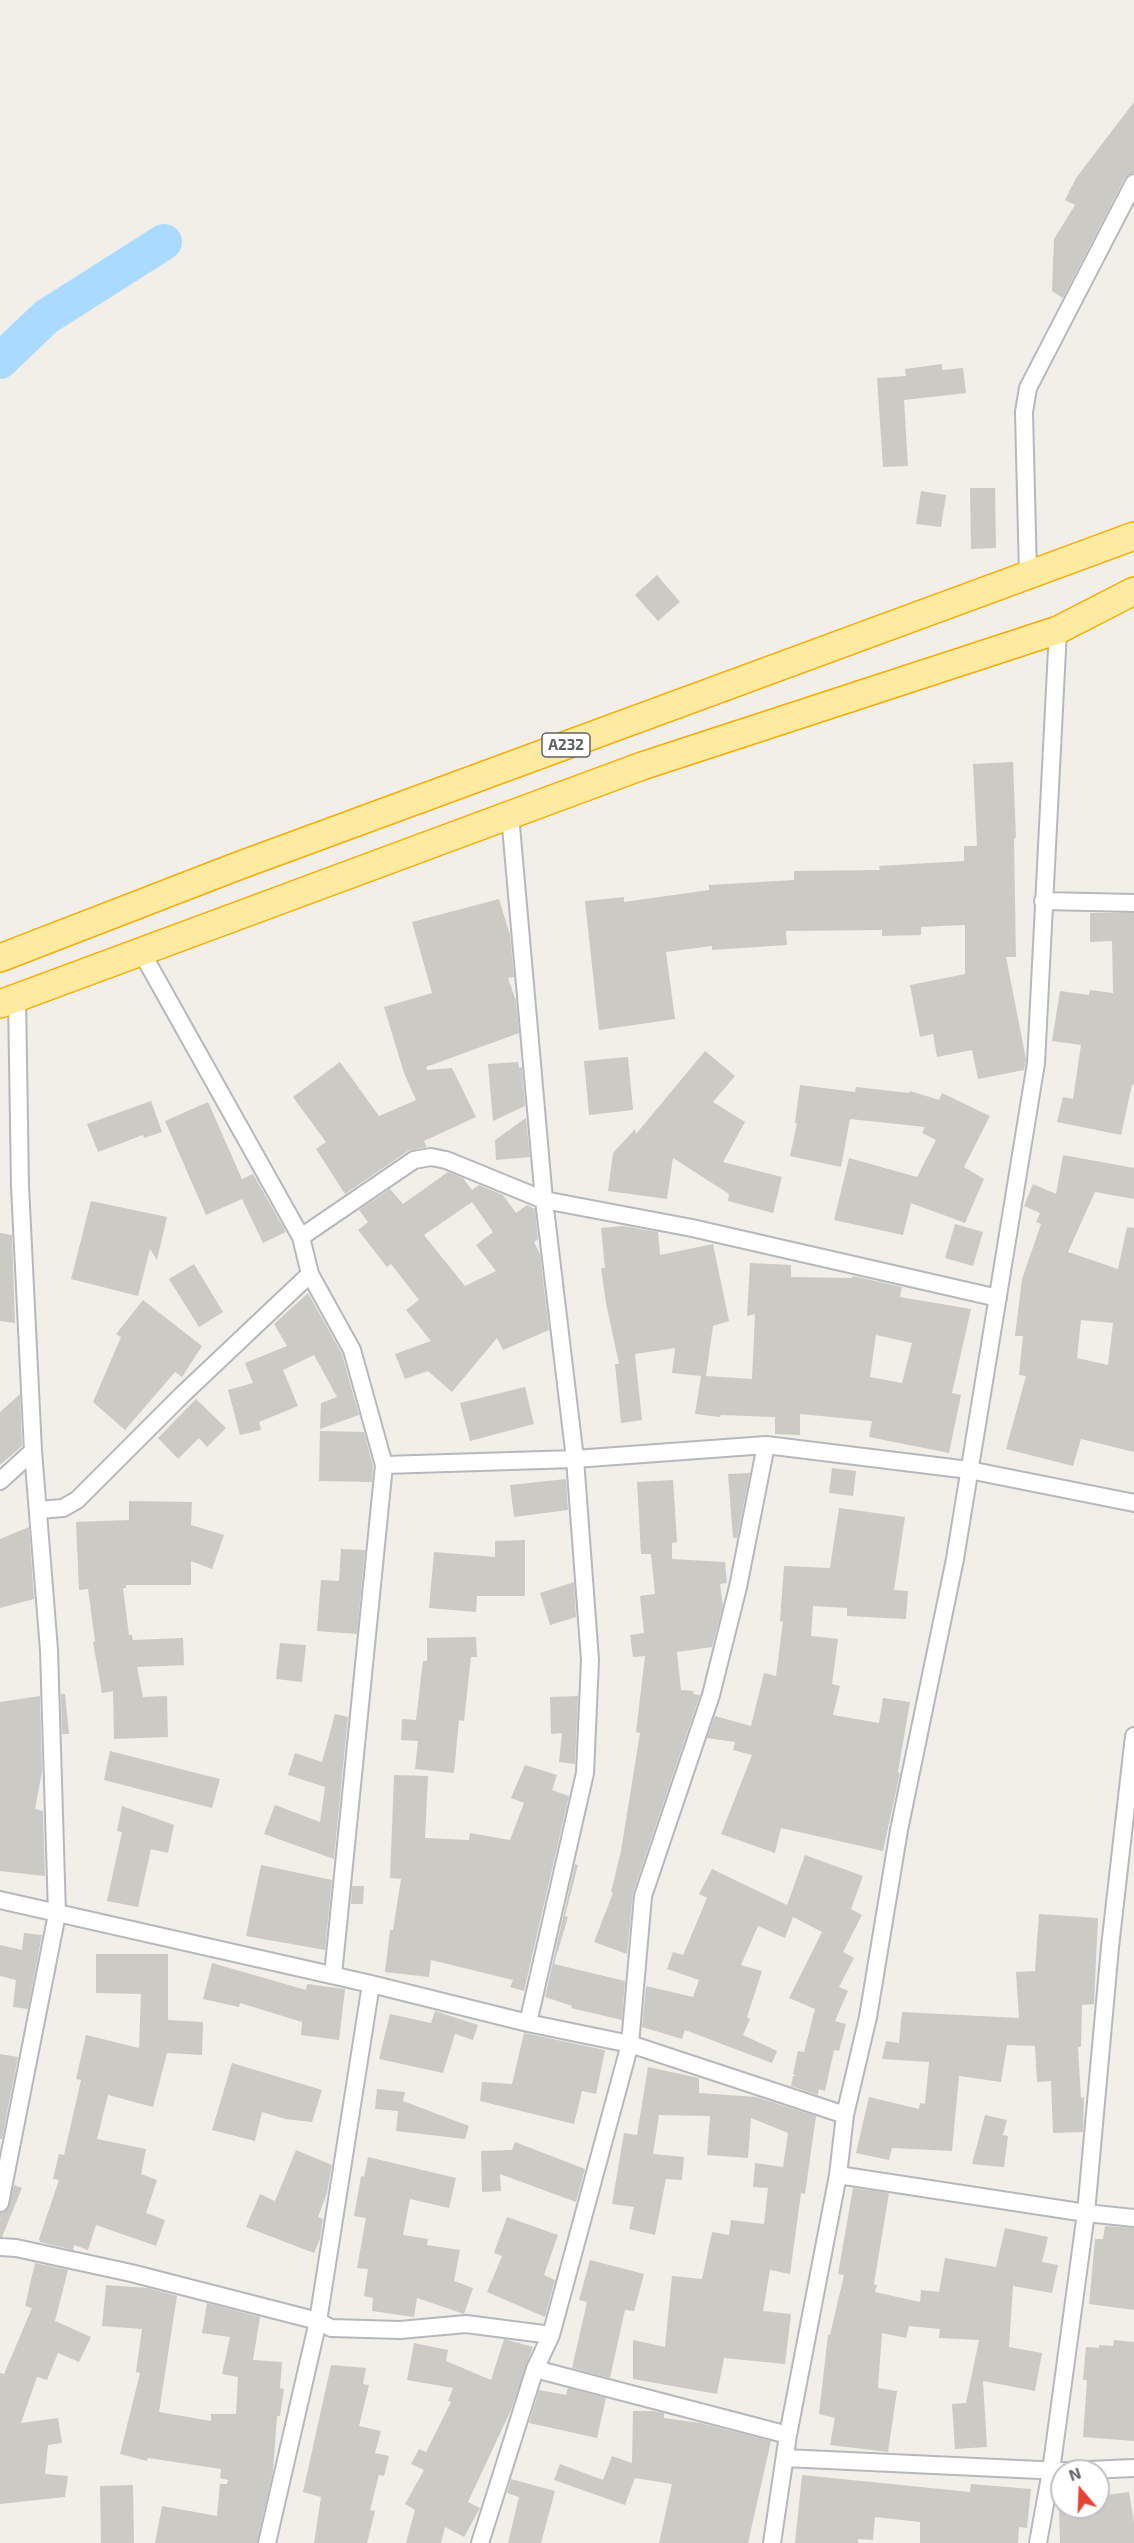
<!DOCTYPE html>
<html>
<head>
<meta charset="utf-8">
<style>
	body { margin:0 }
	#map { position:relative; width:1134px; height:2543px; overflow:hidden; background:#f1efe8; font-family:"Exo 2",sans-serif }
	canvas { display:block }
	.north { position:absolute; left:1050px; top:2459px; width:60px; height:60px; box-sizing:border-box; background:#fff; border:2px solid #bfc1c3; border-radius:50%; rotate:341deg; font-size:16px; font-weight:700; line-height:24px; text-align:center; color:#5f6368 }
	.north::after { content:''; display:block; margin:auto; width:21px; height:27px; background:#ea4335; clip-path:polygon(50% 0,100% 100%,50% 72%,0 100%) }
</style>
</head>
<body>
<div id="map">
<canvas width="1134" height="2543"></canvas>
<div class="north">N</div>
</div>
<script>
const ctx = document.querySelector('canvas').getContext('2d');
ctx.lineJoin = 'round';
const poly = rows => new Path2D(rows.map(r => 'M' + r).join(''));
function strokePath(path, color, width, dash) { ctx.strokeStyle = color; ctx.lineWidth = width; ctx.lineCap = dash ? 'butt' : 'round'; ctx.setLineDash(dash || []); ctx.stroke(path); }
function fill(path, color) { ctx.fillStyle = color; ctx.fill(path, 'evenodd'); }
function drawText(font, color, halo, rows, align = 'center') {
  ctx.font = font + ' "Exo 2",sans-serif'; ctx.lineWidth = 4.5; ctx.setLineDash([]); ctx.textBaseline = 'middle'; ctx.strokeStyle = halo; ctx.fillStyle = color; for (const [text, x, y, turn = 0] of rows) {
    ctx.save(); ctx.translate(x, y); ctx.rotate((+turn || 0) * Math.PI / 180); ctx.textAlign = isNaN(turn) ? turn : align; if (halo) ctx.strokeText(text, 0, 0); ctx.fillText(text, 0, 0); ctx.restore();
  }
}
strokePath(poly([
	[0,361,46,317,164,242]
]), '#aadaff', 36);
fill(poly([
	[1134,102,1134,173,1125,178,1063,298,1052,291,1054,239,1075,205,1065,200,1076,178],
	[942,364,942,370,963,368,966,393,904,400,908,466,883,467,877,378,906,376,905,369],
	[970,488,995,488,996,548,971,549],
	[921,491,946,495,941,527,916,524],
	[657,575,680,602,658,621,635,595],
	[1013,762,1016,838,1014,838,1016,957,1006,957,1026,1059,1024,1070,978,1079,972,1050,937,1057,933,1034,920,1037,910,985,965,974,965,925,921,927,921,935,882,936,882,930,786,931,787,945,712,950,712,946,666,952,675,1019,599,1030,585,901,624,897,624,902,709,890,709,885,794,880,794,871,880,870,879,866,964,861,964,846,977,846,973,764],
	[499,899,510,935,514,977,508,978,516,1001,519,1033,426,1067,427,1070,452,1068,476,1117,424,1141,427,1147,408,1151,345,1194,316,1149,326,1142,293,1097,340,1062,379,1116,416,1100,404,1073,384,1007,432,993,412,922],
	[1090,913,1134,913,1134,1085,1132,1085,1121,1135,1057,1122,1063,1097,1073,1099,1081,1045,1052,1041,1060,991,1089,995,1090,990,1113,993,1112,941,1090,942],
	[705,1051,735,1076,713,1102,745,1122,723,1162,782,1177,773,1213,728,1201,729,1194,673,1158,667,1199,608,1191,613,1153,635,1129,636,1134],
	[628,1057,633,1110,589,1115,584,1061],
	[518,1062,519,1068,522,1067,525,1106,493,1121,488,1064],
	[800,1085,855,1092,856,1087,909,1093,910,1091,939,1100,942,1093,990,1116,964,1167,984,1179,965,1223,911,1203,903,1235,834,1220,849,1158,917,1177,936,1140,922,1133,925,1127,850,1119,841,1167,790,1156,797,1123,795,1123],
	[151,1101,162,1132,144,1138,143,1135,98,1152,87,1124],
	[208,1102,242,1179,253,1174,286,1232,263,1243,242,1199,206,1215,165,1121],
	[526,1118,530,1157,496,1160,495,1140],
	[1063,1155,1134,1168,1134,1199,1095,1192,1068,1252,1118,1269,1127,1227,1134,1228,1134,1452,1081,1439,1073,1466,1006,1449,1026,1376,1019,1375,1023,1336,1015,1336,1022,1279,1041,1224,1036,1222,1040,1213,1024,1206,1033,1184,1056,1194],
	[1081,1320,1113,1323,1108,1365,1077,1358],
	[448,1172,463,1178,472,1190,479,1185,503,1195,516,1213,527,1205,535,1209,538,1239,534,1242,540,1254,549,1330,503,1350,497,1338,452,1392,428,1371,405,1379,395,1354,431,1341,406,1310,419,1300,391,1264,387,1267,358,1230,368,1222,359,1210,390,1189,403,1204],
	[472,1202,493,1232,476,1245,496,1271,465,1286,424,1235],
	[91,1201,167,1217,157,1260,150,1249,138,1296,71,1279],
	[955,1224,983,1232,973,1266,945,1258],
	[623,1226,658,1232,660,1255,713,1244,729,1321,713,1326,706,1376,752,1379,755,1314,747,1316,750,1263,791,1265,791,1277,852,1278,853,1276,902,1287,900,1297,971,1309,952,1393,961,1395,949,1453,869,1437,872,1421,800,1414,800,1435,775,1434,775,1417,721,1415,720,1417,695,1414,701,1376,672,1373,675,1348,635,1354,642,1420,621,1423,615,1364,619,1364,606,1303,601,1268,605,1268,601,1228],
	[876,1335,912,1343,902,1383,870,1377],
	[0,1233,12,1235,15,1323,0,1321],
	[194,1264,223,1312,199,1327,169,1279],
	[308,1293,342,1354,359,1415,320,1429,321,1403,337,1397,314,1355,283,1370,298,1406,259,1422,261,1430,240,1435,228,1390,253,1383,245,1363,287,1346,274,1324],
	[143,1300,202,1346,182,1377,175,1372,125,1430,93,1402,121,1337,116,1334],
	[525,1387,534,1424,470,1441,460,1403],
	[20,1394,22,1446,0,1465,0,1412],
	[196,1399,226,1428,207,1447,199,1438,178,1459,158,1438],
	[320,1431,364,1432,373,1466,372,1482,319,1481],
	[832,1468,856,1471,853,1496,829,1493],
	[750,1473,737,1538,733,1538,728,1474],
	[566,1479,568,1510,514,1517,510,1485],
	[673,1480,677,1542,672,1543,672,1559,725,1562,727,1583,720,1584,723,1606,712,1647,677,1652,681,1690,694,1691,693,1694,700,1695,633,1893,627,1954,594,1942,613,1893,611,1892,621,1851,640,1733,636,1732,645,1656,633,1657,630,1635,644,1633,640,1596,655,1594,651,1554,641,1554,637,1482],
	[129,1501,192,1502,191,1525,224,1535,212,1569,191,1561,191,1585,126,1585,126,1588,123,1588,129,1635,132,1635,133,1640,183,1638,184,1665,137,1667,143,1697,167,1696,168,1737,114,1739,113,1691,102,1693,93,1642,95,1641,88,1589,79,1590,76,1522,129,1520],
	[839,1508,905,1517,894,1590,908,1591,906,1619,847,1616,847,1608,813,1606,811,1636,838,1639,832,1684,840,1686,833,1715,879,1723,883,1698,910,1702,898,1772,900,1773,883,1851,781,1828,775,1853,721,1834,752,1755,733,1750,735,1742,707,1738,715,1716,751,1726,764,1673,776,1676,783,1622,780,1621,784,1566,830,1568],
	[29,1527,34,1599,0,1608,0,1539],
	[525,1540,525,1596,477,1596,476,1612,429,1608,434,1552,495,1557,495,1541],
	[341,1549,365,1550,357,1634,317,1631,321,1580,339,1581],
	[574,1582,576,1617,550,1625,540,1593],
	[474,1637,476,1637,477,1657,471,1657,464,1721,459,1720,454,1773,415,1769,418,1741,401,1740,402,1719,416,1720,423,1661,427,1661,427,1638],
	[280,1643,306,1645,302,1682,276,1679],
	[61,1694,65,1694,69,1734,62,1734],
	[40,1696,42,1772,35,1809,43,1811,45,1876,0,1871,0,1702],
	[578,1696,575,1764,559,1762,562,1733,551,1734,550,1697],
	[335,1714,348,1717,334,1859,264,1834,275,1805,320,1822,325,1787,288,1775,295,1753,322,1762],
	[110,1751,220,1779,212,1808,104,1780],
	[525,1765,557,1775,552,1790,569,1796,524,1991,510,1987,513,1980,431,1960,429,1977,385,1972,390,1930,393,1930,401,1879,390,1878,394,1775,428,1776,425,1838,469,1840,470,1833,510,1840,524,1803,511,1798],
	[122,1806,174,1825,168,1853,151,1849,138,1907,107,1901,122,1832,117,1831],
	[805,1855,863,1876,851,1909,862,1915,843,1952,854,1958,839,1987,848,1991,835,2021,846,2024,839,2051,834,2050,825,2091,819,2089,818,2095,791,2086,793,2076,796,2076,793,2074,798,2051,804,2052,815,2009,789,1998,822,1932,793,1917,785,1938,758,1926,741,1965,762,1971,747,2017,750,2019,743,2035,777,2051,772,2063,685,2030,682,2039,642,2027,646,1986,693,1997,699,1980,667,1969,673,1952,683,1955,707,1898,699,1894,712,1869,787,1905],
	[575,1864,578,1865,565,1916,568,1917,554,1964,625,1981,622,2020,571,2008,572,2006,545,1997],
	[261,1865,332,1880,325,1950,246,1936],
	[352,1886,364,1886,363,1904,351,1904],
	[1039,1914,1098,1918,1094,2004,1082,2005,1081,2047,1078,2047,1081,2098,1084,2097,1083,2132,1053,2133,1051,2081,1037,2082,1035,2046,1007,2045,1001,2082,959,2076,952,2151,892,2148,889,2160,856,2153,869,2097,919,2109,920,2103,925,2104,929,2062,882,2059,886,2041,899,2043,902,2012,1019,2018,1016,1972,1035,1971],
	[24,1933,42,1935,28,2009,13,2007,16,1980,0,1976,0,1945,22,1950],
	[96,1954,168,1954,168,2020,203,2022,202,2055,167,2053,153,2107,108,2095,97,2139,146,2149,141,2174,157,2180,146,2213,165,2220,156,2246,96,2225,88,2250,74,2245,73,2250,40,2242,39,2239,59,2180,53,2179,59,2154,64,2155,81,2080,76,2079,86,2035,139,2048,141,1994,96,1993],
	[212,1963,306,1990,307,1984,345,1989,339,2040,301,2035,302,2022,240,2003,239,2007,203,1999],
	[435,2011,478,2025,473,2040,455,2034,443,2073,379,2059,390,2014,431,2023],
	[524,2033,605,2050,596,2094,582,2091,574,2124,480,2101,482,2082,512,2084],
	[0,2054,18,2057,2,2139,0,2139],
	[232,2063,322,2090,312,2122,285,2119,262,2112,255,2141,212,2130],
	[648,2067,699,2078,699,2093,756,2097,816,2116,805,2194,801,2193,790,2274,770,2270,763,2311,791,2314,785,2364,724,2358,717,2394,633,2379,633,2340,665,2347,672,2276,702,2279,712,2232,729,2235,731,2220,764,2224,768,2188,753,2187,755,2163,783,2167,788,2133,751,2118,748,2158,707,2155,710,2116,659,2115,653,2154,684,2157,682,2180,666,2179,655,2235,629,2229,634,2207,612,2204,624,2133,637,2135],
	[377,2089,405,2092,403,2101,469,2126,465,2139,396,2131,398,2111,375,2109],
	[985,2115,1007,2120,1003,2135,1008,2136,1004,2167,972,2164],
	[515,2142,585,2169,576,2202,500,2174,501,2191,482,2192,481,2151,512,2150],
	[296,2150,332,2165,327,2193,318,2217,323,2219,320,2239,314,2253,246,2227,260,2194,275,2201],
	[368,2157,456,2178,449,2208,410,2199,403,2235,428,2239,427,2245,460,2250,454,2281,473,2288,464,2314,417,2298,414,2317,372,2311,373,2298,364,2296,368,2269,357,2268,366,2218,354,2216,361,2176,364,2177],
	[14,2185,22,2188,2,2237,0,2237,0,2213,8,2209],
	[853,2188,889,2193,874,2284,877,2285,875,2292,920,2302,921,2290,939,2292,945,2258,996,2267,1005,2228,1048,2237,1042,2262,1058,2265,1052,2293,1013,2286,1009,2347,1042,2353,1035,2391,983,2381,987,2447,955,2449,952,2404,966,2403,979,2340,939,2338,940,2329,909,2326,906,2338,882,2333,878,2388,897,2391,888,2452,830,2445,835,2418,819,2414,828,2335,830,2335,844,2275,838,2274],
	[507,2217,558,2235,544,2275,555,2280,545,2317,487,2292,502,2256,494,2253],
	[1105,2226,1134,2228,1134,2310,1089,2304,1095,2239,1103,2239],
	[590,2260,644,2274,634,2311,625,2310,610,2378,572,2368,587,2302,579,2300],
	[35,2263,68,2270,55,2321,91,2337,79,2362,58,2353,47,2380,37,2377,21,2423,58,2418,62,2443,48,2445,45,2474,68,2476,65,2497,0,2504,0,2373,4,2374,32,2308,25,2306],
	[106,2285,148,2288,177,2296,159,2412,211,2421,211,2414,236,2414,238,2377,222,2374,230,2337,202,2333,207,2303,260,2317,253,2360,282,2362,280,2388,284,2389,280,2416,277,2416,273,2471,257,2543,155,2543,162,2506,217,2516,220,2484,227,2484,228,2480,220,2478,221,2469,148,2458,147,2461,120,2454,140,2373,136,2372,142,2329,102,2326],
	[504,2339,533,2347,511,2410,468,2502,480,2508,464,2537,445,2527,441,2543,406,2543,415,2510,405,2504,424,2470,411,2464,419,2449,426,2452,451,2402,448,2401,453,2388,407,2380,414,2343,448,2350,446,2361,491,2380],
	[1114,2340,1134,2342,1134,2441,1083,2437,1087,2380,1083,2380,1086,2347,1099,2348,1099,2345,1113,2346],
	[331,2365,366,2368,363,2384,369,2385,359,2426,381,2431,375,2453,389,2456,384,2476,379,2475,370,2510,375,2511,367,2543,314,2543,321,2497,303,2492],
	[568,2388,606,2398,597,2438,529,2423,539,2390,566,2395],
	[633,2411,653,2411,664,2413,664,2418,700,2423,771,2441,748,2543,659,2543,672,2484,635,2478,625,2505,554,2480,560,2464,603,2480,612,2456,632,2463],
	[802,2475,970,2492,971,2484,1031,2489,1027,2528,1019,2527,1018,2543,920,2543,920,2522,875,2517,873,2540,858,2539,858,2543,795,2543],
	[511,2479,555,2491,541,2543,508,2543,519,2497,507,2493],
	[133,2485,134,2543,101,2543,100,2486],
	[1129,2492,1134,2522,1134,2543,1060,2543,1059,2507,1098,2507,1098,2499,1108,2499,1107,2495]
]), '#cccac5');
const minor = poly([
	[1028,575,1024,412,1028,388,1134,183],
	[510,815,544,1200,575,1459,590,1660,585,1773,528,2023],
	[1043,901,1134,903],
	[142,953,301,1237,310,1274,352,1350,384,1465,333,1975],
	[301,1237,414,1160,431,1157,446,1160,544,1200,692,1228,998,1298],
	[384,1465,575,1459,766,1445,969,1470,1134,1503],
	[0,1481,33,1451],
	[38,1510,63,1508,77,1500,182,1395,310,1274],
	[0,1900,371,1984,528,2023,630,2044,845,2115],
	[838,2175,1086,2213,1134,2218],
	[0,2203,57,1914,49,1650,33,1451,20,1186,17,998],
	[0,2247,16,2248,131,2273,318,2321,331,2328,400,2330,466,2324,551,2335],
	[535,2369,788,2435],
	[785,2458,1061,2471],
	[1065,2471,1134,2468],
	[267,2543,318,2321,371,1984],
	[480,2543,535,2369,551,2335,630,2044,643,1896,711,1695,738,1587,766,1445],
	[772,2543,788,2435,838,2175,845,2115,868,2017,899,1830,955,1559,1036,1063,1058,630],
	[1038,2543,1051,2471,1086,2213,1110,1947,1134,1736]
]);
const trunk = poly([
	[0,958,238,866,1134,536],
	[0,1004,642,766,1058,630,1134,591]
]);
strokePath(minor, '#b5b8bc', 20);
strokePath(trunk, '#f9ab00', 30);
strokePath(minor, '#fff', 16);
strokePath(trunk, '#feeaa1', 27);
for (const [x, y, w] of [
	[566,745,48]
]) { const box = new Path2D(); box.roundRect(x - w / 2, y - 12, w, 24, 4.5); ctx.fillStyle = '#fff'; ctx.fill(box); strokePath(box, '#5f6368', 1.5); }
drawText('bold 15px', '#5f6368', null, [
	["A232",566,745]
]);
</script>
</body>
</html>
